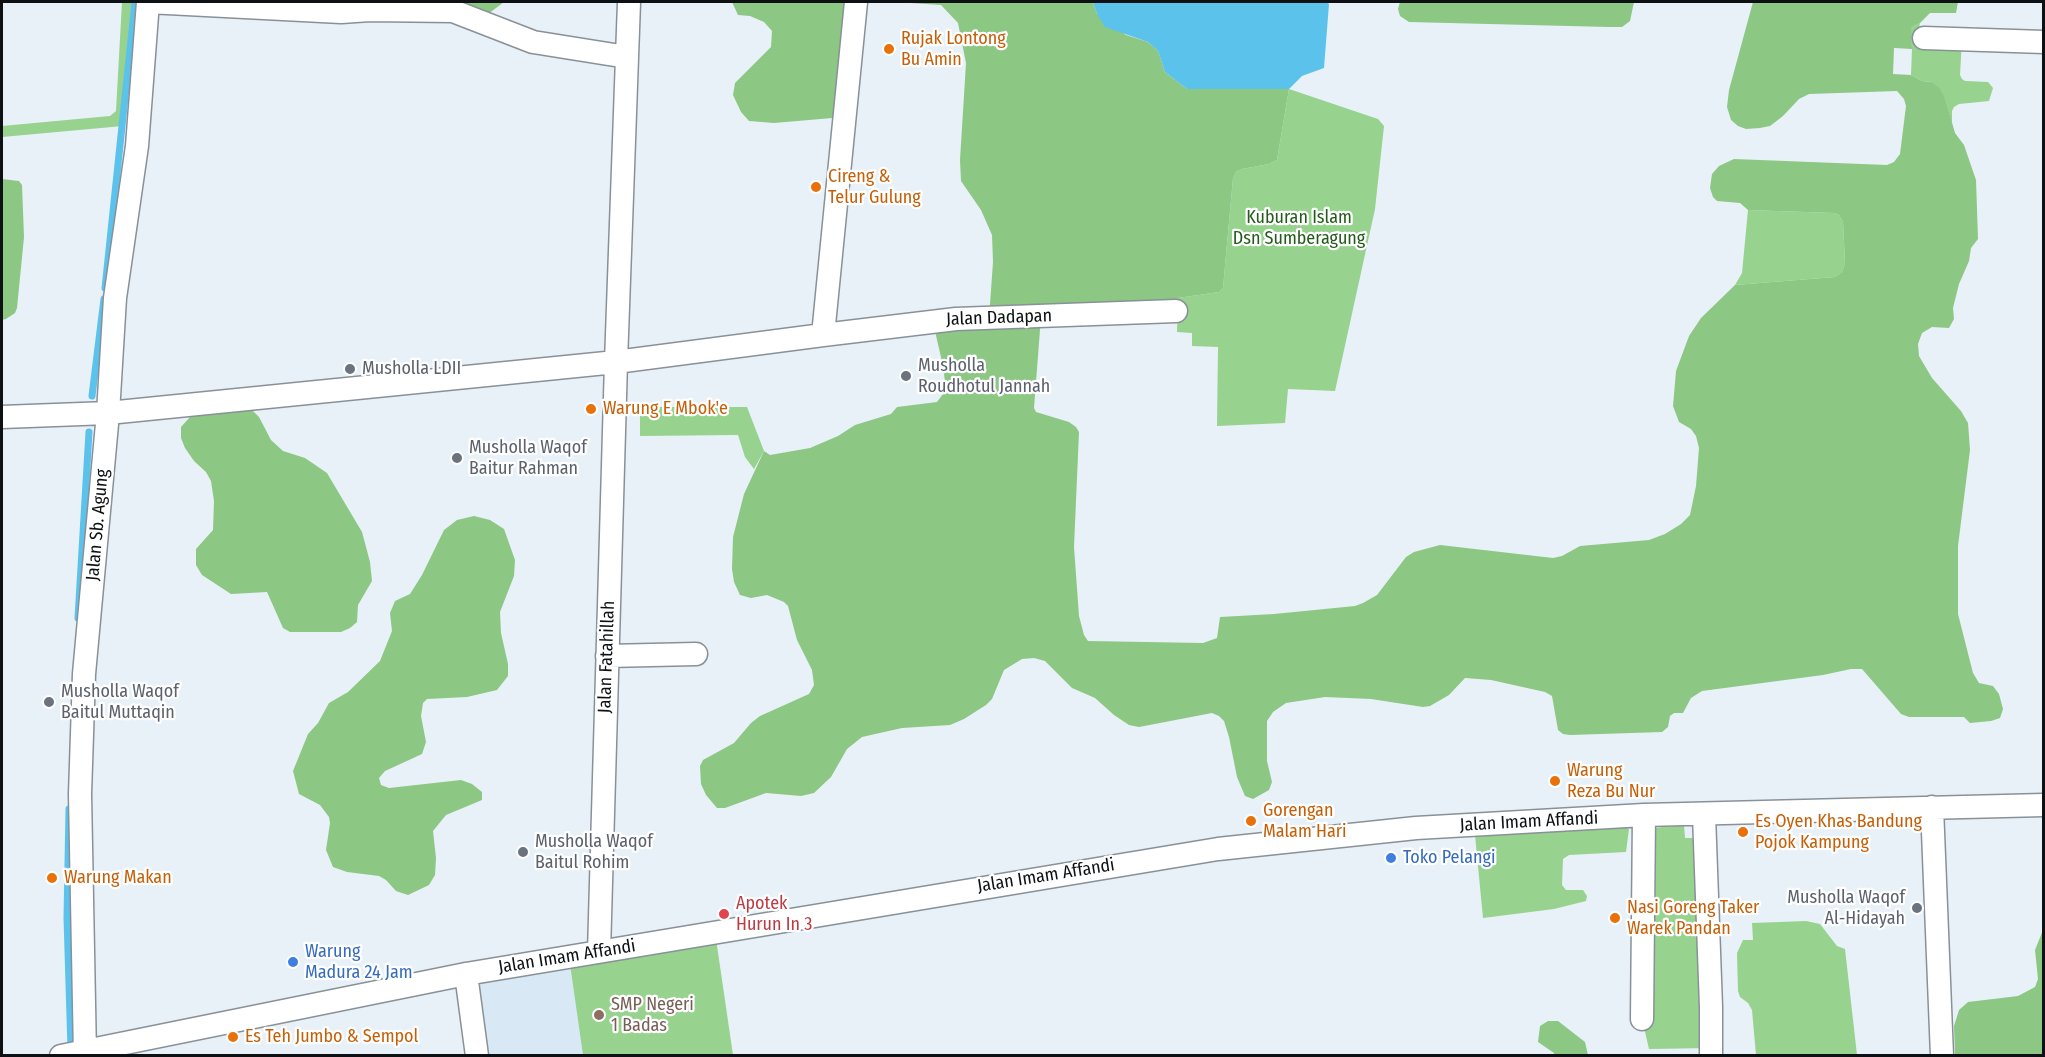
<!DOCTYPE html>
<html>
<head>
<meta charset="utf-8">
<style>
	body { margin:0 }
	#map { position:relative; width:2045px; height:1057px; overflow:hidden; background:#e8f1f8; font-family:"Fira Sans Condensed",sans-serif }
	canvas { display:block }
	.frame { position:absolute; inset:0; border:3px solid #0e1114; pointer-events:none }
</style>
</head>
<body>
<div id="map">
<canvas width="2045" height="1057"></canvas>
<div class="frame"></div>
</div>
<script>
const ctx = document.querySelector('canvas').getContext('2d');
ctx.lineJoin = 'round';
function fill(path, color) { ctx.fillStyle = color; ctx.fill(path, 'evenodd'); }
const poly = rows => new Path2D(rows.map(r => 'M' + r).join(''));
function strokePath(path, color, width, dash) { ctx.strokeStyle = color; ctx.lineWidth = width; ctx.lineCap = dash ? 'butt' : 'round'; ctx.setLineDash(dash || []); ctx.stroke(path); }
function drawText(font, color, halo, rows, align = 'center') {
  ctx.font = font + ' "Fira Sans Condensed",sans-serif'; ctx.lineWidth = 4.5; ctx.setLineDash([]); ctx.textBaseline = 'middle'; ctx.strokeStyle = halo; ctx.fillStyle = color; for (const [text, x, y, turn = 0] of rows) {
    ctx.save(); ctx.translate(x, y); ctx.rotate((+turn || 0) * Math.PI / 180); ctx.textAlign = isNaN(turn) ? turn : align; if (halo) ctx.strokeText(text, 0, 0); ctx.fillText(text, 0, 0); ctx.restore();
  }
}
fill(poly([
	[599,952,733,1055,477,1055,466,974]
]), '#d9e8f5');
fill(poly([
	[122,2,135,2,123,126,2,137,2,126,110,116,116,111],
	[1920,23,1918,31,1962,39,1960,75,1962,79,1965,81,1988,82,1993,88,1989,101,1959,104,1954,107,1952,111,1952,124,1945,98,1932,82,1922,81,1911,75,1912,49,1910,27],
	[1289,89,1378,119,1384,126,1375,209,1335,391,1288,389,1285,423,1217,426,1218,347,1192,346,1192,333,1177,332,1178,298,1219,292,1223,288,1233,178,1236,172,1242,169,1269,164,1277,160],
	[1748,210,1834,213,1839,215,1843,222,1845,263,1842,272,1835,277,1735,285,1742,273],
	[640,407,747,407,764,451,754,469,745,457,738,435,640,436],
	[1624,825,1629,829,1626,852,1569,855,1563,859,1562,885,1566,890,1583,890,1587,896,1586,901,1554,909,1483,918,1475,835],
	[1684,825,1685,838,1705,838,1711,1048,1649,1049,1642,1019,1643,829],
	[1806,921,1820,924,1837,946,1845,949,1857,1055,1756,1055,1752,1010,1748,1003,1740,997,1738,991,1737,953,1743,940,1753,940,1752,923],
	[715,932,733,1055,583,1055,569,957]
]), '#97d28e');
fill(poly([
	[424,2,504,2,488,14],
	[732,2,856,2,844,117,774,123,749,121,741,112,733,95,735,83,771,47,772,31,764,22,750,16,738,15],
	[895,2,1093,2,1097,14,1126,35,1148,42,1158,51,1165,72,1187,89,1289,89,1277,160,1269,164,1242,169,1236,172,1233,178,1223,288,1219,292,1178,298,1176,311,1041,317,1034,408,1036,412,1069,422,1076,427,1079,432,1074,547,1079,616,1084,635,1088,641,1203,643,1217,638,1220,617,1274,614,1355,606,1363,603,1377,595,1406,557,1414,552,1440,545,1553,558,1562,556,1580,546,1649,540,1665,534,1681,524,1690,515,1696,486,1699,448,1696,436,1691,429,1679,422,1673,406,1676,371,1689,336,1701,318,1735,285,1835,277,1842,272,1845,263,1843,222,1839,215,1834,213,1748,210,1740,203,1717,201,1713,197,1710,188,1712,174,1719,166,1734,159,1887,165,1894,162,1900,154,1906,106,1904,99,1897,91,1809,94,1799,99,1783,116,1770,126,1760,128,1746,129,1738,126,1731,120,1727,107,1729,90,1753,2,1958,2,1956,13,1930,13,1920,23,1911,27,1912,49,1894,48,1893,74,1911,75,1922,81,1932,82,1940,89,1945,98,1955,133,1964,145,1976,180,1978,239,1971,248,1969,261,1959,284,1953,308,1954,319,1949,328,1932,327,1922,333,1918,344,1919,356,1932,378,1961,411,1968,423,1970,450,1958,546,1958,614,1973,673,1979,683,1993,686,1999,694,2003,709,2000,718,1991,721,1970,723,1964,717,1909,717,1901,714,1862,669,1851,669,1823,675,1702,691,1691,698,1683,713,1674,713,1670,716,1668,727,1662,732,1570,735,1563,734,1558,730,1552,696,1545,692,1491,680,1465,678,1449,695,1430,706,1423,707,1371,699,1325,697,1286,703,1273,712,1267,721,1267,761,1272,782,1269,790,1253,799,1245,796,1237,777,1229,737,1224,721,1219,716,1212,713,1139,727,1129,725,1114,715,1095,698,1072,688,1045,661,1034,658,1022,659,1004,670,992,699,986,705,964,719,950,725,902,728,862,737,847,749,831,777,814,793,801,796,766,793,725,808,717,808,706,795,701,784,700,766,703,760,734,743,751,723,760,716,809,694,814,685,812,670,797,640,788,606,784,602,767,595,751,598,740,595,734,582,732,569,733,537,744,494,764,451,770,455,810,448,838,436,855,425,891,414,897,407,937,402,946,390,943,366,935,331,989,318,993,262,992,235,981,210,961,181,960,160,966,63,958,23,941,5],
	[1400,2,1634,2,1630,21,1622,27,1609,27,1409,22,1400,16,1398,9],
	[2,179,19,181,22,185,24,237,17,308,15,313,6,319,2,320],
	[236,407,251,409,259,417,271,440,283,451,305,458,327,473,362,532,370,562,372,581,358,605,357,622,350,628,341,632,290,632,283,628,267,592,231,594,202,575,196,565,196,549,213,530,214,501,211,481,206,472,194,461,185,448,181,438,181,427,190,417],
	[474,516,490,520,504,529,515,560,514,576,500,612,501,633,508,664,508,676,497,690,467,697,427,699,423,703,421,716,426,742,422,754,385,771,379,778,381,785,389,788,461,780,472,784,482,792,482,800,446,815,433,831,436,858,435,875,429,885,408,895,396,891,386,880,379,876,347,872,333,867,326,850,330,823,329,817,320,805,299,794,293,771,308,734,318,723,329,703,348,692,380,661,392,631,390,613,395,601,410,594,422,575,444,530,457,520],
	[2043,930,2043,1055,1955,1055,1954,1026,1959,1010,1968,1002,2018,996,2035,987,2038,979,2035,950],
	[1548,1021,1558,1021,1585,1042,1588,1055,1554,1055,1554,1053,1538,1042,1540,1026]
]), '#8cc783');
fill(poly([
	[1093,2,1327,2,1329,4,1324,68,1302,76,1289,89,1187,89,1165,72,1158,51,1148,42,1105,27,1097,14]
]), '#5bc2ec');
strokePath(poly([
	[105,288,135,2],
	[92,396,104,299],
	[78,618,89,432],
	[69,809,67,918,71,1050]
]), '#5bc2ec', 7);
const minor = poly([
	[148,2,341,12,370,10,453,11,533,42,627,57],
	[1924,38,2044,42],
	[823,335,956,319,1176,311],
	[2,417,108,413,616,362,823,335,856,2],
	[607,656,696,654],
	[1932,807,1942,1056],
	[1704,815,1711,1007,1711,1056],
	[599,952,616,362,629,2],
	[466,974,477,1056],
	[1642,1019,1644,815],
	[61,1056,466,974,1218,849,1416,828,1644,815,2044,805],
	[85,1056,80,794,84,674,108,413,115,298,137,146,148,2]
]);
strokePath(minor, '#899198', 25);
strokePath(minor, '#fff', 22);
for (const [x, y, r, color] of [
	[889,49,6,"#e8710a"],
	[816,187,6,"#e8710a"],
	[350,369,6,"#6b7280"],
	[906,376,6,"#6b7280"],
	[591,409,6,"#e8710a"],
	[457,458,6,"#6b7280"],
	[49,702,6,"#6b7280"],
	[1555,781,6,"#e8710a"],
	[1251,821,6,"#e8710a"],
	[1743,832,6,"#e8710a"],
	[523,852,6,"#6b7280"],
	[1391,858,6,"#3f7fe0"],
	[52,878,6,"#e8710a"],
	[1917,908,6,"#6b7280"],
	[724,914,6,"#e0444e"],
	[1615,918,6,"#e8710a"],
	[293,962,6,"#3f7fe0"],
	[599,1015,6,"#8d6e63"],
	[233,1037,6,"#e8710a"]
]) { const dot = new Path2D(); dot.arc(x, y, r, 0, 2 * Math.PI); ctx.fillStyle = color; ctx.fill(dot); strokePath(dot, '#fff', 2); }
drawText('18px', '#c56008', '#fff', [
	["Rujak Lontong",901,39],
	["Bu Amin",901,60],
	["Cireng &",828,177],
	["Telur Gulung",828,198],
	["Warung E Mbok'e",603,409],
	["Warung",1567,771],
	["Reza Bu Nur",1567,792],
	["Gorengan",1263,811],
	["Malam Hari",1263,832],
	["Es Oyen Khas Bandung",1755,822],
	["Pojok Kampung",1755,843],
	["Warung Makan",64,878],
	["Nasi Goreng Taker",1627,908],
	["Warek Pandan",1627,929],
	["Es Teh Jumbo & Sempol",245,1037]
], 'left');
drawText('18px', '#235b1a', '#fff', [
	["Kuburan Islam",1299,218],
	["Dsn Sumberagung",1299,239]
]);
drawText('18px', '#0e1114', '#fff', [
	["Jalan Dadapan",999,318,-2],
	["Jalan Sb. Agung",98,525,-85],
	["Jalan Fatahillah",607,657,-88],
	["Jalan Imam Affandi",1529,822,-3],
	["Jalan Imam Affandi",1046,876,-9],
	["Jalan Imam Affandi",567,957,-9]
]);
drawText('18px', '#5b616d', '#fff', [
	["Musholla",918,366],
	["Roudhotul Jannah",918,387],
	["Musholla LDII",362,369],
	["Musholla Waqof",469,448],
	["Baitur Rahman",469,469],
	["Musholla Waqof",61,692],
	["Baitul Muttaqin",61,713],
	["Musholla Waqof",535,842],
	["Baitul Rohim",535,863],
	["Musholla Waqof",1905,898,"right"],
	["Al-Hidayah",1905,919,"right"]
], 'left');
drawText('18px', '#366cbe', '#fff', [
	["Toko Pelangi",1403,858],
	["Warung",305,952],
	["Madura 24 Jam",305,973]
], 'left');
drawText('18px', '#be3a42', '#fff', [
	["Apotek",736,904],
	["Hurun In 3",736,925]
], 'left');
drawText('18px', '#785e54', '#fff', [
	["SMP Negeri",611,1005],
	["1 Badas",611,1026]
], 'left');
</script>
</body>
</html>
